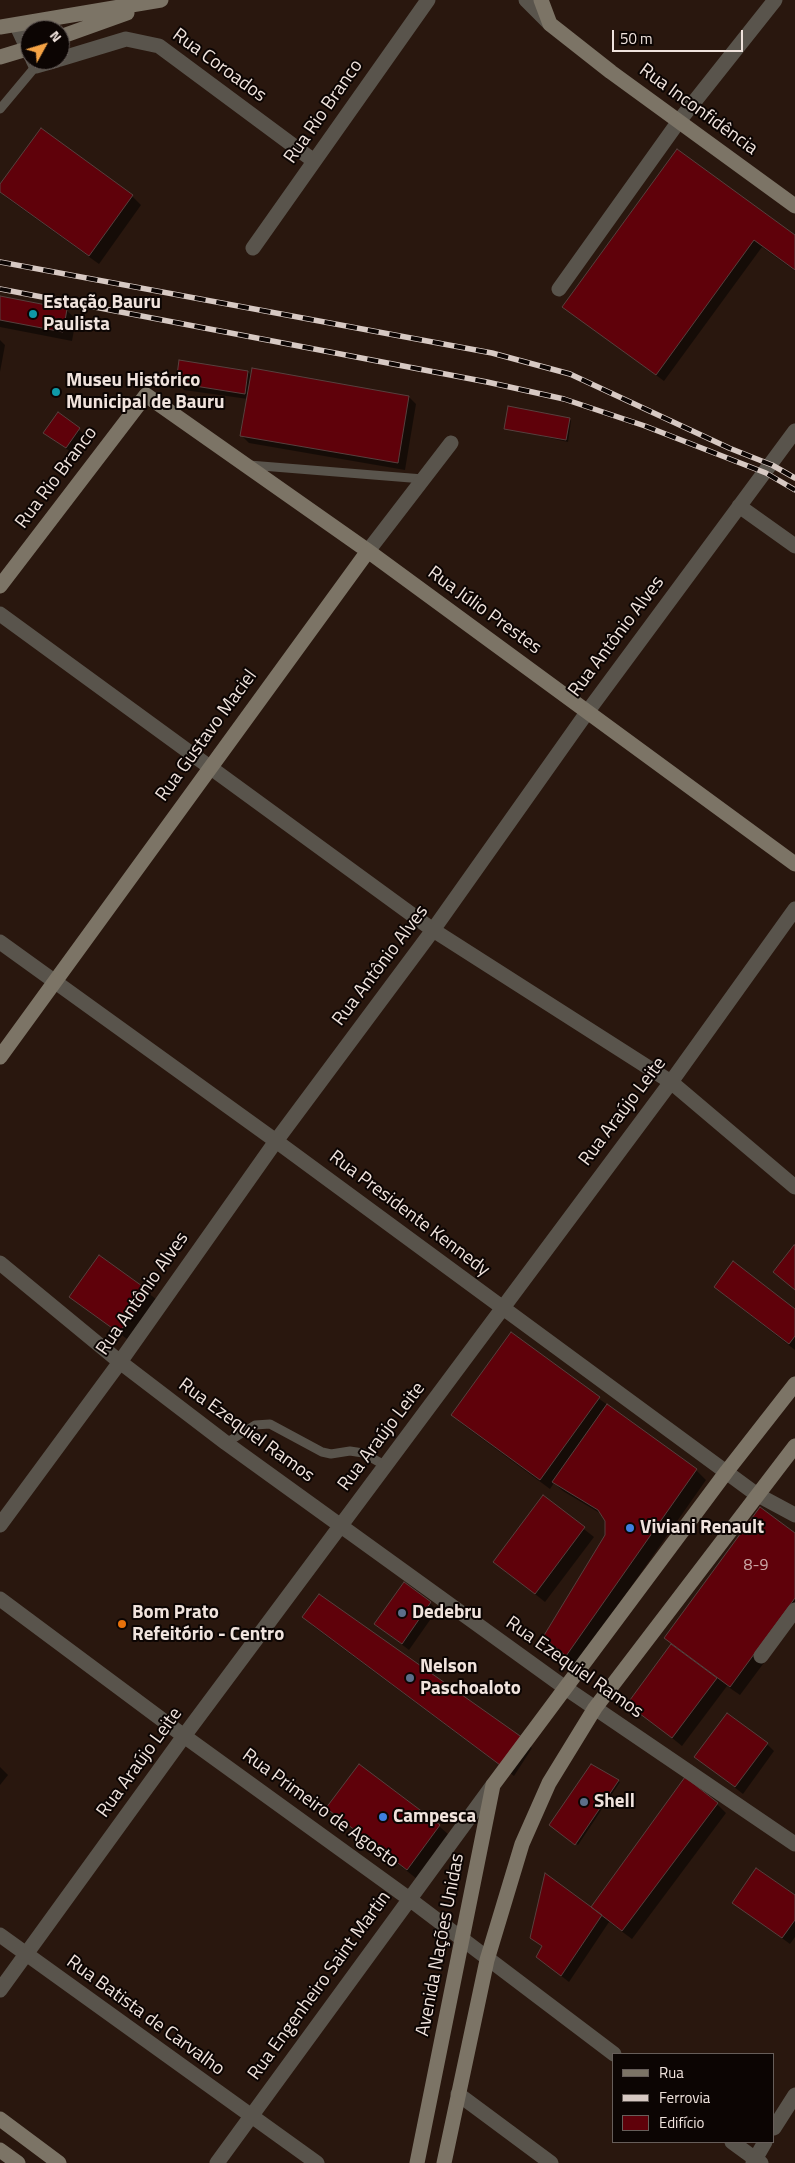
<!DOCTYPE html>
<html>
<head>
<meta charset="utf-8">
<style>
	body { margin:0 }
	#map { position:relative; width:795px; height:2163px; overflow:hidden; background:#29170e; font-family:"Titillium Web",sans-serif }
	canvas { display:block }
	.legend { position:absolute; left:612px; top:2053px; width:162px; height:90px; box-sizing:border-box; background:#0c0503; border:1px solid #675e5a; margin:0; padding:6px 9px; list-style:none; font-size:15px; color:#f0e3dd }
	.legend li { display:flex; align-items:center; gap:10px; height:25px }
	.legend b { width:25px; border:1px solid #675e5a }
	.north { position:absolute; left:20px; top:20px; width:50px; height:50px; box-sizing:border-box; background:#0c0503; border:1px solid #675e5a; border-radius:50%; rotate:51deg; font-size:14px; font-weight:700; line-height:20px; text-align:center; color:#f0e3dd }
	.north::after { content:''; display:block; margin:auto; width:18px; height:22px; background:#f5a345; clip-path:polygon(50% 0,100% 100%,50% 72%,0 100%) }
	.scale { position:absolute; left:612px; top:30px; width:131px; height:22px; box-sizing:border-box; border:2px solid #f0e3dd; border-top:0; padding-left:6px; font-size:15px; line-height:18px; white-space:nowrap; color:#f0e3dd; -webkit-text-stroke:4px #0c0503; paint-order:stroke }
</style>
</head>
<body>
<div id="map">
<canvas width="795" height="2163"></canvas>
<ul class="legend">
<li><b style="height:6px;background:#7c7466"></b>Rua</li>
<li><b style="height:6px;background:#d7c9c3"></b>Ferrovia</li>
<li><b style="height:14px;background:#5f010a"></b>Edifício</li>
</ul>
<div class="north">N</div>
<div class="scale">50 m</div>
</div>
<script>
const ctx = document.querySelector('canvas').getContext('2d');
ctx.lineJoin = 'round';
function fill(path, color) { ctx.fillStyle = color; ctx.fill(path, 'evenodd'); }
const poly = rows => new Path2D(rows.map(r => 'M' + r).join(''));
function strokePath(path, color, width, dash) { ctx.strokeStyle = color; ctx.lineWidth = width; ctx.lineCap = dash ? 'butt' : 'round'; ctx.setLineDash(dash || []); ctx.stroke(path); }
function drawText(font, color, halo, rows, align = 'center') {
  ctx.font = font + ' "Titillium Web",sans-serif'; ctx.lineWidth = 4; ctx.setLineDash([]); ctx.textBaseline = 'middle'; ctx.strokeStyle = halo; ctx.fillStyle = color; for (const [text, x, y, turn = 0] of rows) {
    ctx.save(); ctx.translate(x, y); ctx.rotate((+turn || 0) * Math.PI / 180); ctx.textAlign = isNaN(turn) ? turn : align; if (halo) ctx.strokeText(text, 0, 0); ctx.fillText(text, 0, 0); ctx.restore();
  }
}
fill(poly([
	[677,151,795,237,795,271,762,247,664,381,564,307],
	[0,186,132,196,141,205,99,264,7,198,0,191],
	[0,297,66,310,76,319,72,341,0,327],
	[0,340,5,345,0,372],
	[248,372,252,376,409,397,416,404,405,470,249,443,242,436,248,399,184,390,177,382],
	[58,414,84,434,71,452,50,437],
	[569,419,571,421,568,442,505,428],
	[100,1257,156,1299,127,1339,71,1296],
	[715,1287,795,1310,795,1350,723,1294],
	[511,1334,696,1470,706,1480,577,1664,544,1637,606,1536,606,1521,603,1515,563,1491,554,1483,550,1489,462,1424,452,1415],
	[543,1497,594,1537,545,1602,495,1562],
	[795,1535,795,1621,740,1695,727,1686,682,1746,629,1703,672,1644,666,1638],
	[430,1603,437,1610,409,1650,375,1624],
	[304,1617,523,1739,532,1748,514,1776,314,1627],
	[767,1744,774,1751,743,1794,696,1757],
	[0,1767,8,1775,0,1785],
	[618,1781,620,1782,578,1845,552,1827],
	[717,1804,726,1813,632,1939,609,1922,569,1982,537,1957,543,1947,532,1938,592,1909],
	[327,1808,439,1826,449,1835,417,1879],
	[795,1897,795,1937,790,1944,734,1903]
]), '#0007');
const building = poly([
	[41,128,133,195,89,256,0,192,0,184,41,128],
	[677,149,795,235,795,270,754,240,656,375,562,307,677,149],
	[0,296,67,309,63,332,0,320,0,296],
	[179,360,248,371,245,394,176,383,179,360],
	[252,368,409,396,398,463,240,436,252,368],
	[508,406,570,418,566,440,504,429,508,406],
	[58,412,80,428,66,448,43,433,58,412],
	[794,1245,795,1245,795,1290,773,1272,794,1245],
	[99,1255,149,1291,119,1333,69,1297,99,1255],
	[733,1261,795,1309,795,1336,789,1344,714,1287,733,1261],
	[511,1332,600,1397,540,1480,451,1415,511,1332],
	[607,1404,697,1469,566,1656,543,1637,605,1535,605,1521,598,1510,552,1482,607,1404],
	[543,1495,585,1527,535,1594,493,1562,543,1495],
	[760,1507,795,1533,795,1598,730,1687,664,1638,760,1507],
	[404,1582,431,1602,402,1644,374,1624,404,1582],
	[319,1594,523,1738,504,1768,302,1617,319,1594],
	[671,1644,717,1678,672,1738,627,1704,671,1644],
	[727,1713,768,1743,735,1787,694,1757,727,1713],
	[359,1764,440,1825,407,1870,326,1808,359,1764],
	[591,1764,619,1780,575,1845,549,1825,591,1764],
	[685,1777,718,1803,622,1931,591,1907,685,1777],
	[756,1868,795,1895,795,1920,782,1938,732,1903,756,1868],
	[545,1873,602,1915,561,1976,536,1957,542,1946,530,1938,545,1873]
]);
fill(building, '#5f010a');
strokePath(building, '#57403e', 1);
strokePath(poly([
	[0,109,36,66],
	[249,465,423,479],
	[226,1443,255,1425,270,1424,322,1452,331,1454,350,1451,363,1453,386,1466]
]), '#59544c', 9);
strokePath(poly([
	[526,0,550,24],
	[17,26,30,54],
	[60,59,126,39,159,46,314,161],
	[33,60,36,66,57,60],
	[253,248,428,0],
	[559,289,679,121,775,0],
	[739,506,795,546],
	[368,551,451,443],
	[0,614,433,930,671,1082,795,1187],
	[0,942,276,1141,756,1494,795,1515],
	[0,1263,120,1362,226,1443,564,1687,795,1844],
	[0,1525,120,1362,276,1141,433,930,588,711,795,431],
	[0,1599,184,1736,408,1898,614,2054],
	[761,1656,795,1610],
	[0,1935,317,2163],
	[0,1990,184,1736,671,1082,795,909],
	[458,2094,551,2163],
	[774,2128,795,2095],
	[732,2142,761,2163],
	[217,2163,493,1785],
	[753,2163,765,2142]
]), '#59544c', 15);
strokePath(poly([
	[541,0,550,24,611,72,795,206],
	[0,27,161,0],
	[60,37,127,13],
	[0,57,30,48],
	[0,586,146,395,368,551,795,864],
	[0,1057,368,551],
	[0,2119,59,2163],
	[0,2150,18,2163],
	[417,2163,493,1785,727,1471,795,1384],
	[444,2163,487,1960,522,1844,549,1783,595,1708,795,1446]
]), '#7c7466', 15);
const rail = poly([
	[0,262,492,353,570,374,729,448,772,465,795,478],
	[0,289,487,382,564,399,645,426,766,473,795,490]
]);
strokePath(rail, '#d7c9c3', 5.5);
strokePath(rail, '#0c0503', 4, [11]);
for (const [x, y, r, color] of [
	[33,314,5,"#0f9aa8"],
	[56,392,5,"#0f9aa8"],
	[630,1528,5,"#3f7fe0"],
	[402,1613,5,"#5c6f8a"],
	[122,1624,5,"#e8710a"],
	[410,1678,5,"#5c6f8a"],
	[584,1802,5,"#5c6f8a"],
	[383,1817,5,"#3f7fe0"]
]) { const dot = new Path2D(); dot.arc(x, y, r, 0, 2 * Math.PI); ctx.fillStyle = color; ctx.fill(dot); strokePath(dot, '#0c0503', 2); }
drawText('16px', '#ccaaa8', null, [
	["8-9",756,1566]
]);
drawText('19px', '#f0e3dd', '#0c0503', [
	["Rua Coroados",219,66,36],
	["Rua Inconfidência",698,110,36],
	["Rua Rio Branco",324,112,-55],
	["Rua Rio Branco",57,478,-53],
	["Rua Júlio Prestes",484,611,36],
	["Rua Antônio Alves",617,637,-53],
	["Rua Gustavo Maciel",207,736,-54],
	["Rua Antônio Alves",381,966,-53],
	["Rua Araújo Leite",623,1112,-53],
	["Rua Presidente Kennedy",409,1214,37],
	["Rua Antônio Alves",143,1294,-55],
	["Rua Ezequiel Ramos",246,1431,36],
	["Rua Araújo Leite",382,1437,-53],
	["Rua Ezequiel Ramos",574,1668,35],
	["Rua Araújo Leite",140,1763,-54],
	["Rua Primeiro de Agosto",320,1809,36],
	["Avenida Nações Unidas",441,1945,-79],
	["Rua Engenheiro Saint Martin",320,1986,-54],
	["Rua Batista de Carvalho",145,2016,36]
]);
drawText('bold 19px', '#f0e3dd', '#0c0503', [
	["Estação Bauru",43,303],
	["Paulista",43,325],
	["Museu Histórico",66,381],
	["Municipal de Bauru",66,403],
	["Viviani Renault",640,1528],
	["Bom Prato",132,1613],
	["Refeitório - Centro",132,1635],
	["Dedebru",412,1613],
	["Nelson",420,1667],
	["Paschoaloto",420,1689],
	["Shell",594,1802],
	["Campesca",393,1817]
], 'left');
</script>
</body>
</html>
